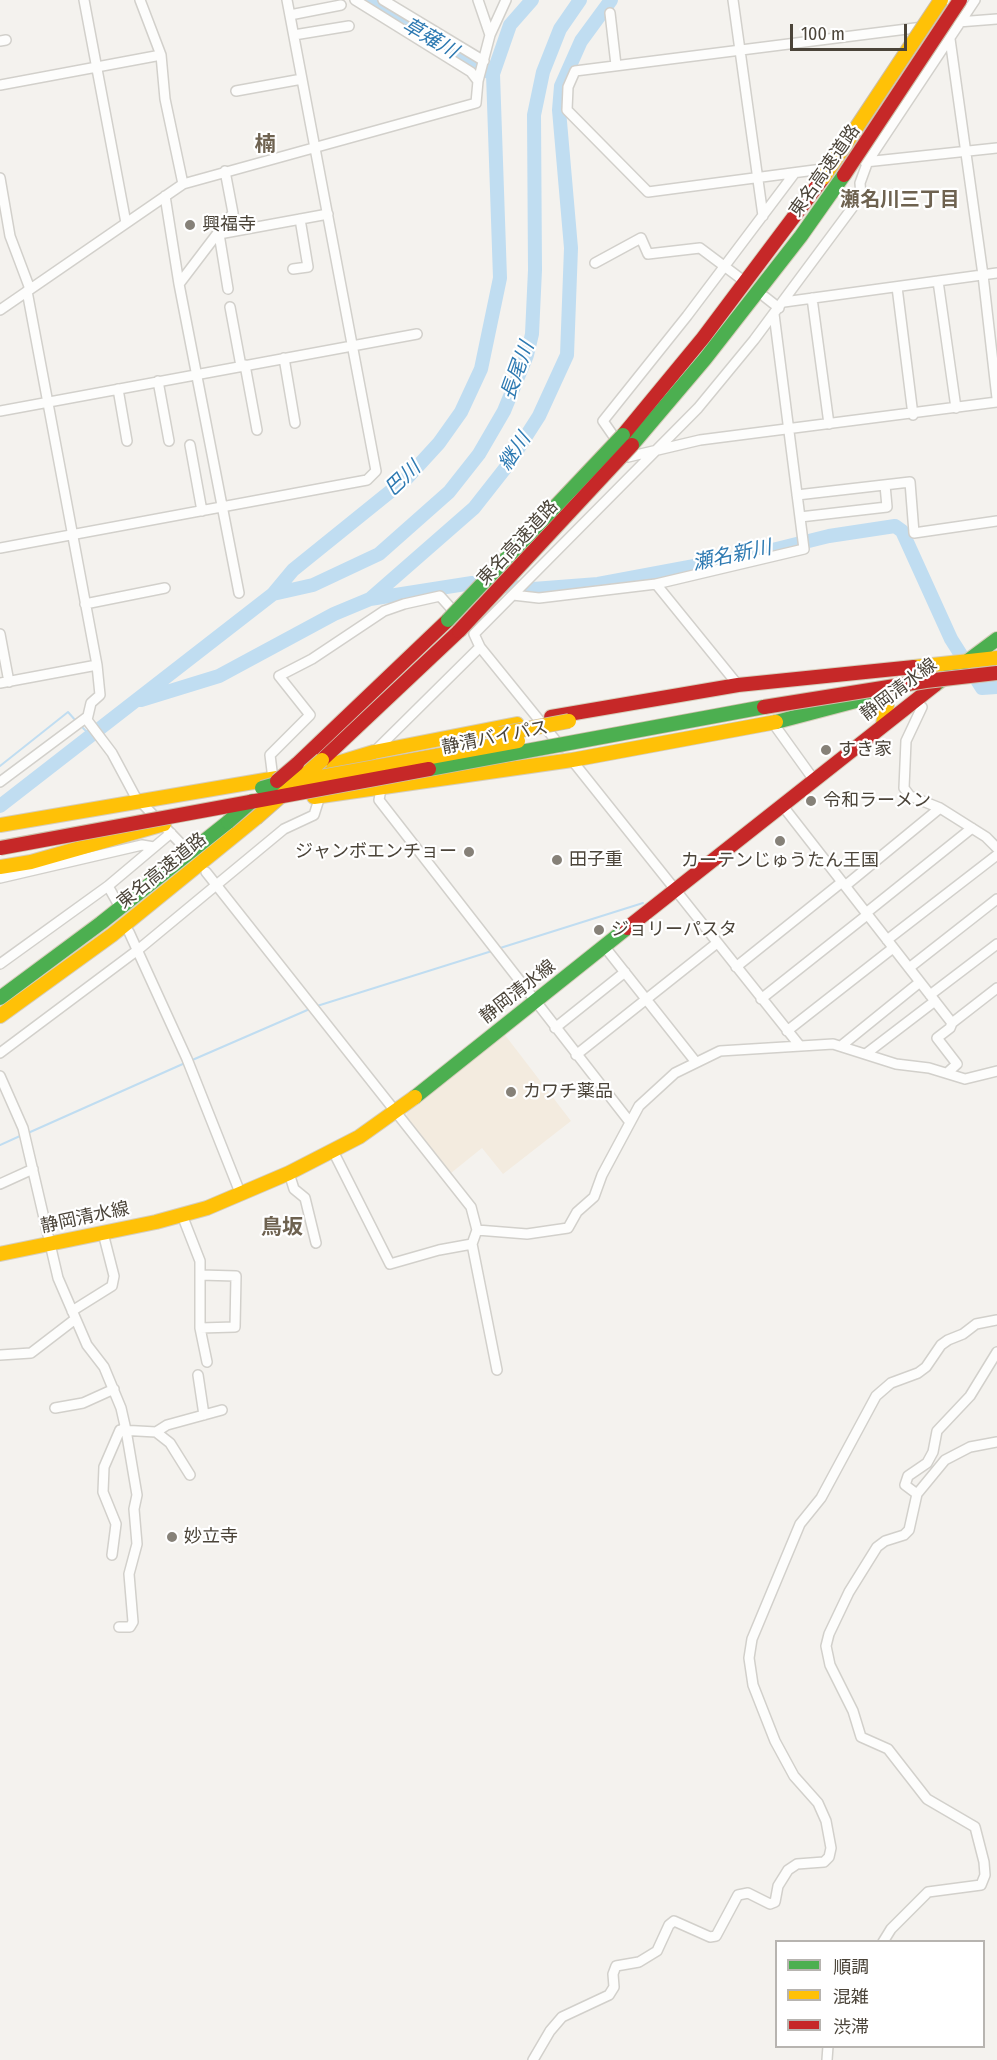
<!DOCTYPE html>
<html>
<head>
<meta charset="utf-8">
<style>
	body { margin:0 }
	#map { position:relative; width:997px; height:2060px; overflow:hidden; background:#f4f2ee; font-family:"Fira Sans Condensed","Noto Sans JP",sans-serif }
	canvas { display:block }
	.legend { position:absolute; left:775px; top:1940px; width:210px; height:108px; box-sizing:border-box; background:#fff; border:2px solid #b7b4b0; margin:0; padding:8px 10px; list-style:none; font-size:18px; color:#4b4439 }
	.legend li { display:flex; align-items:center; gap:12px; height:30px }
	.legend b { width:30px; border:2px solid #b7b4b0 }
	.scale { position:absolute; left:790px; top:24px; width:117px; height:27px; box-sizing:border-box; border:3px solid #4b4439; border-top:0; padding-left:8px; font-size:18px; line-height:21px; white-space:nowrap; color:#4b4439; -webkit-text-stroke:4px #fff; paint-order:stroke }
</style>
</head>
<body>
<div id="map">
<canvas width="997" height="2060"></canvas>
<ul class="legend">
<li><b style="height:8px;background:#4caf50"></b>順調</li>
<li><b style="height:8px;background:#ffc107"></b>混雑</li>
<li><b style="height:8px;background:#c62828"></b>渋滞</li>
</ul>
<div class="scale">100 m</div>
</div>
<script>
const ctx = document.querySelector('canvas').getContext('2d');
ctx.lineJoin = 'round';
function fill(path, color) { ctx.fillStyle = color; ctx.fill(path, 'evenodd'); }
const poly = rows => new Path2D(rows.map(r => 'M' + r).join(''));
function strokePath(path, color, width, dash) { ctx.strokeStyle = color; ctx.lineWidth = width; ctx.lineCap = dash ? 'butt' : 'round'; ctx.setLineDash(dash || []); ctx.stroke(path); }
function drawText(font, color, halo, rows, align = 'center') {
  ctx.font = font + ' "Fira Sans Condensed","Noto Sans JP",sans-serif'; ctx.lineWidth = 4.5; ctx.setLineDash([]); ctx.textBaseline = 'middle'; ctx.strokeStyle = halo; ctx.fillStyle = color; for (const [text, x, y, turn = 0] of rows) {
    ctx.save(); ctx.translate(x, y); ctx.rotate((+turn || 0) * Math.PI / 180); ctx.textAlign = isNaN(turn) ? turn : align; if (halo) ctx.strokeText(text, 0, 0); ctx.fillText(text, 0, 0); ctx.restore();
  }
}
fill(poly([
	[505,1035,571,1121,503,1174,482,1148,451,1173,406,1119,407,1112]
]), '#f3ebdf');
strokePath(poly([
	[80,725,89,734],
	[0,766,68,712,76,721],
	[497,949,643,903],
	[317,1006,492,951],
	[190,1061,312,1008],
	[28,1133,185,1063],
	[0,1145,20,1136]
]), '#c0ddf1', 2);
strokePath(poly([
	[370,0,418,35,493,74],
	[273,594,313,585,379,554,449,492,479,454,504,411,527,355,532,334,535,270,534,115,543,72,560,29,580,0],
	[370,599,472,583,533,589,598,584,748,556,829,536,895,526,902,531,951,639,982,688,997,687],
	[141,700,219,676,334,614,370,599,474,508,507,466,539,416,567,355,571,248,559,110,561,86,581,41,611,0],
	[0,806,273,594,293,570,407,478,439,443,461,412,481,369,500,278,493,74,510,25,532,0]
]), '#c0ddf1', 14);
const street = poly([
	[84,0,126,223],
	[140,0,161,55,165,99,183,184],
	[355,0,471,72,478,81],
	[383,0,484,61],
	[478,0,490,35],
	[733,0,763,216],
	[610,13,616,65],
	[290,15,341,5],
	[958,22,997,19],
	[294,35,349,26],
	[950,39,983,275,997,398],
	[0,41,6,40],
	[0,85,161,55],
	[236,91,302,79],
	[865,162,997,148],
	[830,168,648,192,567,110,568,87,575,71,923,27],
	[794,174,687,316,603,421,628,457,700,440,997,402],
	[0,178,10,236,30,289],
	[165,196,179,284,239,593],
	[595,263,641,238,648,254,700,248,740,278],
	[293,269,308,267,300,219],
	[938,281,956,408],
	[179,284,233,213,225,171],
	[897,287,913,415],
	[228,289,219,234,328,214],
	[27,291,97,665,100,695,91,703,87,720,112,753,135,796,185,848],
	[765,297,779,308],
	[812,298,829,424],
	[784,302,997,273],
	[230,307,241,366],
	[0,310,183,184,476,103,478,81,490,35,506,0],
	[284,358,295,423],
	[245,365,257,430],
	[158,381,169,441],
	[118,389,127,441],
	[0,411,417,334],
	[190,445,202,511],
	[797,495,910,482,914,533,997,521],
	[800,517,887,507,885,485],
	[0,548,367,480,376,471,287,0],
	[513,595,539,598,656,584],
	[85,604,165,588],
	[0,634,9,682],
	[0,683,97,665],
	[738,685,656,584,804,549,774,314],
	[922,707,906,741,904,788,910,796,940,808],
	[773,723,814,780],
	[561,747,480,647,474,634,698,408,754,340,861,196,860,183,868,161,975,0],
	[377,749,480,647],
	[571,759,800,1046],
	[273,779,270,755,310,715,279,676,312,659,384,611,404,604,440,596,457,615],
	[0,782,87,717],
	[381,789,379,800,629,1121],
	[782,805,952,1023,997,988],
	[206,872,471,1207,477,1230,472,1244,497,1370],
	[0,878,142,845,154,847],
	[108,886,117,902],
	[845,886,940,808,986,837,997,848],
	[866,913,972,828],
	[129,932,187,1059,241,1195],
	[887,940,997,855],
	[604,946,695,1061],
	[0,964,108,886,171,833],
	[736,967,842,882],
	[909,968,997,899],
	[930,995,997,944],
	[761,999,867,915],
	[555,1028,625,972],
	[787,1031,893,948],
	[841,1046,920,982],
	[0,1053,139,949,284,829,314,815,321,793],
	[867,1053,935,1001],
	[576,1055,717,943],
	[947,1073,957,1064,937,1038,950,1028,952,1023],
	[0,1076,23,1128,58,1278,87,1345,104,1367,121,1408,126,1430,137,1495,134,1509,137,1544,129,1574,133,1622,130,1627,119,1627],
	[333,1151,390,1264,439,1250,472,1244],
	[289,1173,294,1189,305,1198,316,1243],
	[0,1184,33,1169],
	[182,1215,200,1261,200,1328,207,1362],
	[477,1230,527,1234,568,1228,577,1212,594,1197,602,1175,639,1106,675,1073,720,1051,833,1044,896,1064,929,1068,965,1079,997,1071],
	[72,1311,112,1286,114,1276,103,1233],
	[200,1328,235,1327,236,1276,200,1275],
	[0,1355,31,1353,74,1320],
	[198,1375,204,1415],
	[55,1408,83,1403,114,1389],
	[156,1432,170,1443,190,1475],
	[917,1494,905,1485,908,1476,927,1463,933,1452,937,1431,970,1396,997,1352],
	[112,1555,116,1524,103,1492,104,1467,120,1430,156,1432,167,1425,222,1410],
	[883,1942,891,1929,928,1892,981,1885,985,1875,984,1862,975,1827,927,1799,888,1749,861,1737,853,1711,830,1665,826,1646,829,1634,849,1592,877,1547,885,1541,904,1535,909,1530,917,1494,945,1460,970,1447,997,1442],
	[533,2060,550,2031,562,2017,609,1995,614,1987,613,1974,616,1966,639,1962,657,1951,669,1925,674,1921,710,1937,716,1936,738,1895,748,1893,770,1904,775,1902,778,1886,788,1870,797,1864,824,1862,829,1857,831,1848,826,1821,818,1803,794,1776,775,1741,753,1685,749,1658,752,1639,800,1524,821,1498,876,1396,891,1383,918,1373,926,1367,941,1345,948,1340,963,1334,976,1324,997,1320],
	[827,2060,828,2046]
]);
const fast = poly([
	[632,445,705,359,801,236,844,175],
	[935,685,997,639],
	[776,722,875,696],
	[0,998,101,923,228,822],
	[415,1097,627,928]
]);
const slow = poly([
	[914,667,997,658],
	[883,694,887,705,883,724],
	[308,772,374,752,517,724],
	[314,797,572,760,776,722],
	[0,825,277,778],
	[0,867,31,862,164,824],
	[0,1016,112,935,256,818],
	[0,1254,156,1222,207,1208,289,1173,359,1137,415,1097]
]);
const jam = poly([
	[623,435,703,338,823,178],
	[551,717,738,685,914,667],
	[322,760,459,631],
	[297,764,448,620],
	[627,928,935,685]
]);
strokePath(street, '#d2d0cb', 12);
strokePath(fast, '#d6cebb', 16);
strokePath(slow, '#d6cebb', 16);
strokePath(jam, '#d6cebb', 16);
strokePath(street, '#fdfdfc', 9);
strokePath(fast, '#4caf50', 14);
strokePath(slow, '#ffc107', 14);
strokePath(jam, '#c62828', 14);
const fastBridge = poly([
	[448,620,623,435],
	[429,769,764,707],
	[262,788,308,775],
	[228,822,252,801]
]);
const slowBridge = poly([
	[823,178,941,0],
	[500,734,569,721],
	[299,781,518,741],
	[256,818,322,760]
]);
const jamBridge = poly([
	[844,175,960,0],
	[459,631,632,445],
	[764,707,926,681,997,673],
	[277,781,297,764],
	[0,848,429,769]
]);
strokePath(fastBridge, '#ccbfa9', 16, []);
strokePath(slowBridge, '#ccbfa9', 16, []);
strokePath(jamBridge, '#ccbfa9', 16, []);
strokePath(fastBridge, '#4caf50', 14);
strokePath(slowBridge, '#ffc107', 14);
strokePath(jamBridge, '#c62828', 14);
for (const [x, y, r, color] of [
	[190,225,6,"#868178"],
	[826,750,6,"#868178"],
	[811,801,6,"#868178"],
	[780,841,6,"#868178"],
	[469,852,6,"#868178"],
	[557,860,6,"#868178"],
	[599,930,6,"#868178"],
	[511,1092,6,"#868178"],
	[172,1537,6,"#868178"]
]) { const dot = new Path2D(); dot.arc(x, y, r, 0, 2 * Math.PI); ctx.fillStyle = color; ctx.fill(dot); strokePath(dot, '#fff', 2); }
drawText('18px', '#4b4439', '#fff', [
	["東名高速道路",825,171,-55],
	["東名高速道路",518,543,-47],
	["静岡清水線",899,690,-37],
	["静清バイパス",495,738,-11],
	["東名高速道路",162,871,-39],
	["静岡清水線",518,992,-38],
	["静岡清水線",85,1218,-12]
]);
drawText('18px', '#4b4439', '#fff', [
	["興福寺",202,225],
	["すき家",838,750],
	["令和ラーメン",823,801],
	["ジャンボエンチョー",457,852,"right"],
	["田子重",569,860],
	["カーテンじゅうたん王国",780,861,"center"],
	["ジョリーパスタ",611,930],
	["カワチ薬品",523,1092],
	["妙立寺",184,1537]
], 'left');
drawText('italic 20px', '#2e7ab2', '#fff', [
	["草薙川",430,39,30],
	["長尾川",518,371,-70],
	["継川",515,452,-56],
	["巴川",403,479,-43],
	["瀬名新川",732,556,-12]
]);
drawText('bold 20px', '#6e6250', '#fff', [
	["瀬名川三丁目",900,200]
]);
drawText('bold 21px', '#6e6250', '#fff', [
	["楠",265,145],
	["鳥坂",282,1228]
]);
</script>
</body>
</html>
